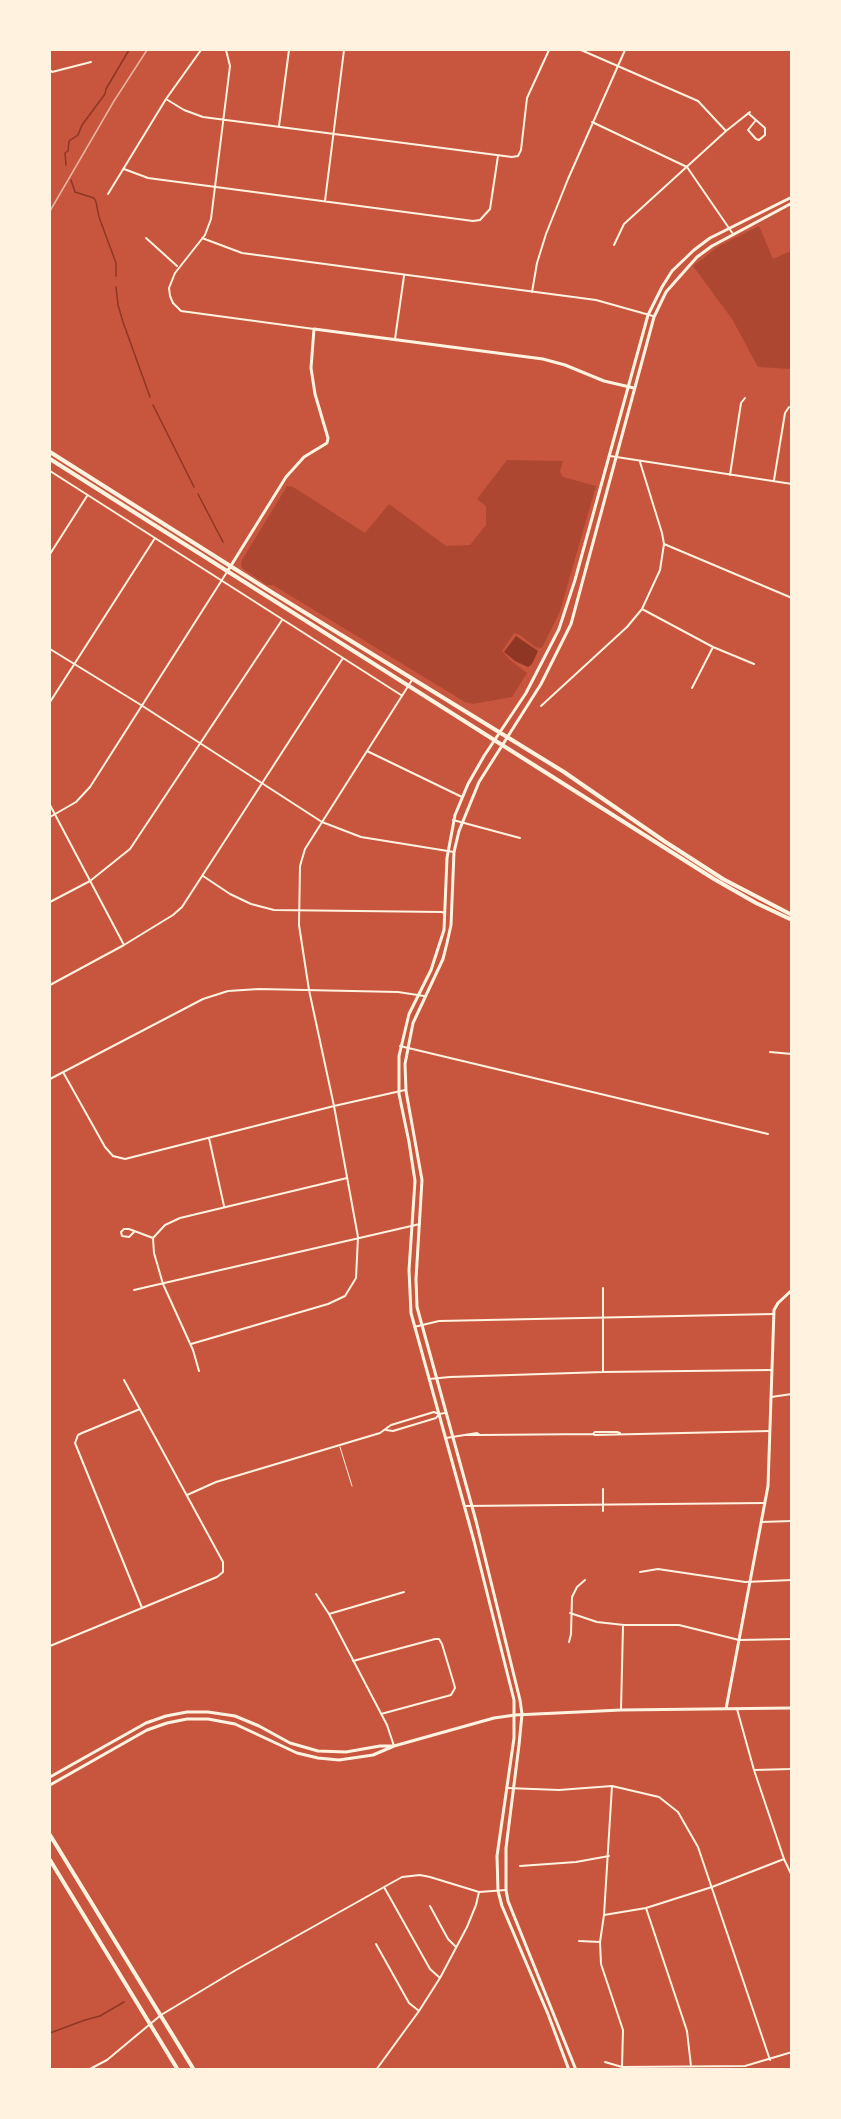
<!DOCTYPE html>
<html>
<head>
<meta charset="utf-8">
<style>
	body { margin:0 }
	#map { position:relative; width:841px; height:2119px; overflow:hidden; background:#c8553d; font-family:Bitter,serif }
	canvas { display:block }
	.frame { position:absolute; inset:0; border:51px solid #fff3e0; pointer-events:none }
</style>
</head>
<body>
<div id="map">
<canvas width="841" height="2119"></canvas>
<div class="frame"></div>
</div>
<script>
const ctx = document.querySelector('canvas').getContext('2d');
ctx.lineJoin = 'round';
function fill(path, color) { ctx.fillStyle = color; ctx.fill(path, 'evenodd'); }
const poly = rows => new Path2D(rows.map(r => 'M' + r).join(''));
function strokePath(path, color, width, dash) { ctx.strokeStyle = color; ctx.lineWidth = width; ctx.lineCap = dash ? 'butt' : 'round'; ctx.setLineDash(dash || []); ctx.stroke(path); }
fill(poly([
	[759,226,773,259,791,251,791,369,758,367,732,319,693,266,719,246],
	[507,460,563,461,560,472,563,477,596,486,560,611,543,646,541,648,535,647,520,635,514,633,502,651,510,660,527,673,512,697,473,704,465,702,273,585,267,585,243,569,241,566,242,560,287,486,293,487,365,533,389,504,446,546,470,545,486,525,486,506,477,499]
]), '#ae4732');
fill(poly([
	[516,636,538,651,532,664,528,667,515,661,504,652]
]), '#8f3625');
strokePath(poly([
	[66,165,65,153,68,151,69,141,78,135,82,125,105,94,106,89,129,50],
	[71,180,75,192,94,198,96,202,99,217,116,263,116,276],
	[116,287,118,305,123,322,150,397],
	[153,405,194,487],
	[198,494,223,542],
	[50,2033,85,2020,100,2016,124,2002]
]), '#8f3625', 1.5);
strokePath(poly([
	[340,1447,352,1486]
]), '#fff3e0', 1);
strokePath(poly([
	[226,50,230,66,211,219,205,235,175,273,169,288,170,296,173,303,181,311,314,329],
	[581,50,698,101,726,131],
	[50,70,52,72,91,62],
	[166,99,184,110,203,117,512,157,518,156,521,150,527,98,549,50],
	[748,113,765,128,765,135,759,140,756,139,748,130,756,120],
	[592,122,687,167,733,234],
	[279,126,289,50],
	[124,169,148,178,473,221,480,220,490,209,498,156],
	[108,194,166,99,201,50],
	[325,201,344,50],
	[146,238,177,266],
	[202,238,242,253,596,300,653,316],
	[614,245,624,224,726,131,750,112],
	[532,292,537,263,546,234,568,179,625,50],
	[395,339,404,276],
	[610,456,792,484],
	[50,471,401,695],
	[730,475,741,403,745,398],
	[774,480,785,413,789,407],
	[664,544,792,598],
	[50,554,87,496],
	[642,609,713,647,754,664],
	[50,649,141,705,322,822,361,837,454,852],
	[692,688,713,647],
	[50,702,155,538],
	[541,706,627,627,642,609,660,570,664,544,662,533,640,462],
	[367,751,462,797],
	[50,805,124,945],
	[50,817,76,802,90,787,227,572],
	[453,820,520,838],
	[203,876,230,894,251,904,274,910,442,912,445,914],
	[50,902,90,881,130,849,282,620],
	[50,985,124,945,173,915,182,907,343,658],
	[400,1046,768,1134],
	[770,1052,792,1054],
	[63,1072,105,1147,113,1156,125,1159,334,1106,405,1090],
	[50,1079,203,999,228,991,259,989,398,992,424,996],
	[209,1138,224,1206],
	[134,1232,129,1237,122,1236,121,1232,124,1229,129,1229,153,1238],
	[153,1238,165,1225,180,1218,347,1178],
	[153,1238,154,1253,163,1284,193,1350,199,1371],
	[603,1288,603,1372],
	[134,1290,420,1224],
	[414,1327,439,1321,773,1314],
	[191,1344,328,1304,345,1296,356,1278,358,1237,334,1106,309,990,299,925,300,866,305,849,412,680],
	[429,1379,450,1377,603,1372,771,1370],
	[771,1397,792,1394],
	[140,1409,82,1433,78,1435,75,1443,142,1608],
	[386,1430,393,1431,436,1418,439,1414,445,1413],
	[593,1434,595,1432,617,1432,620,1433],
	[466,1435,480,1435],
	[446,1438,477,1433,480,1435,593,1434,595,1435,770,1431],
	[603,1489,603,1511],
	[187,1495,216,1482,380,1433,391,1425,434,1412,439,1414],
	[464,1506,764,1503],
	[761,1522,792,1521],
	[640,1572,658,1569,745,1582,792,1580],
	[316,1594,329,1614,387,1725,394,1746],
	[570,1613,597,1622,624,1625,679,1625,739,1640,792,1639],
	[329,1614,404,1592],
	[569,1642,571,1634,572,1597,577,1587,585,1580],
	[50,1646,217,1577,223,1572,223,1562,124,1380],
	[353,1661,435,1639,439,1639,442,1644,454,1684,455,1688,451,1695,381,1714],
	[737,1709,754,1770,784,1859,792,1876],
	[621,1710,623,1626],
	[754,1770,792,1769],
	[612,1786,604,1915,600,1942,601,1964,623,2030,622,2067],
	[507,1788,559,1790,612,1786,659,1797,678,1812,698,1847,770,2060],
	[520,1866,576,1862,609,1856],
	[384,1887,430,1969,440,1978],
	[430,1906,448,1939,456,1947],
	[646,1908,687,2031,691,2066],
	[604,1915,646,1908,712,1887,784,1859],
	[579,1941,600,1942],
	[376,1944,409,2003,419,2011],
	[605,2062,622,2067,745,2066,792,2052],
	[88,2070,107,2060,161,2015,236,1970,402,1877,420,1875,430,1877,479,1892],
	[376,2070,419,2011,440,1978,467,1927,476,1905,479,1892,506,1890]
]), '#fff3e0', 2);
strokePath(poly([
	[227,572,286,477,304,457,327,443,328,438,315,394,311,368,314,329,543,359,565,365,604,381,634,388],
	[726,1709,768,1486,774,1310,778,1303,792,1290],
	[50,1777,146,1723,166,1716,187,1712,208,1712,235,1716,259,1726,290,1743,318,1751,346,1752,380,1746,392,1746],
	[50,1785,147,1730,167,1723,187,1719,208,1719,235,1724,297,1753,318,1758,339,1760,373,1755,394,1746,494,1718,515,1715,621,1710,792,1708]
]), '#fff3e0', 3);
strokePath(poly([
	[569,2070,548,2014,502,1906,498,1891,497,1856,514,1738,514,1700,474,1541,411,1313,409,1270,415,1181,409,1142,399,1094,399,1056,409,1014,431,970,444,930,447,858,455,815,468,784,484,756,526,693,559,629,575,580,648,315,662,287,672,271,694,250,710,238,792,197],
	[576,2070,508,1901,506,1890,506,1848,519,1745,522,1714,520,1700,476,1521,417,1307,416,1279,422,1180,406,1091,405,1064,413,1023,443,959,447,943,451,925,454,852,459,831,479,782,541,684,571,624,654,317,666,292,697,257,712,246,792,203]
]), '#fff3e0', 3);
strokePath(poly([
	[50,452,273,593,564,772,664,841,723,879,792,915],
	[50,459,714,879,756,903,792,920],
	[50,1835,194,2070],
	[50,1860,178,2070]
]), '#fff3e0', 4);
strokePath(poly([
	[50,211,114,101,147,50]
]), '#e9b49f', 1.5);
</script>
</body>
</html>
